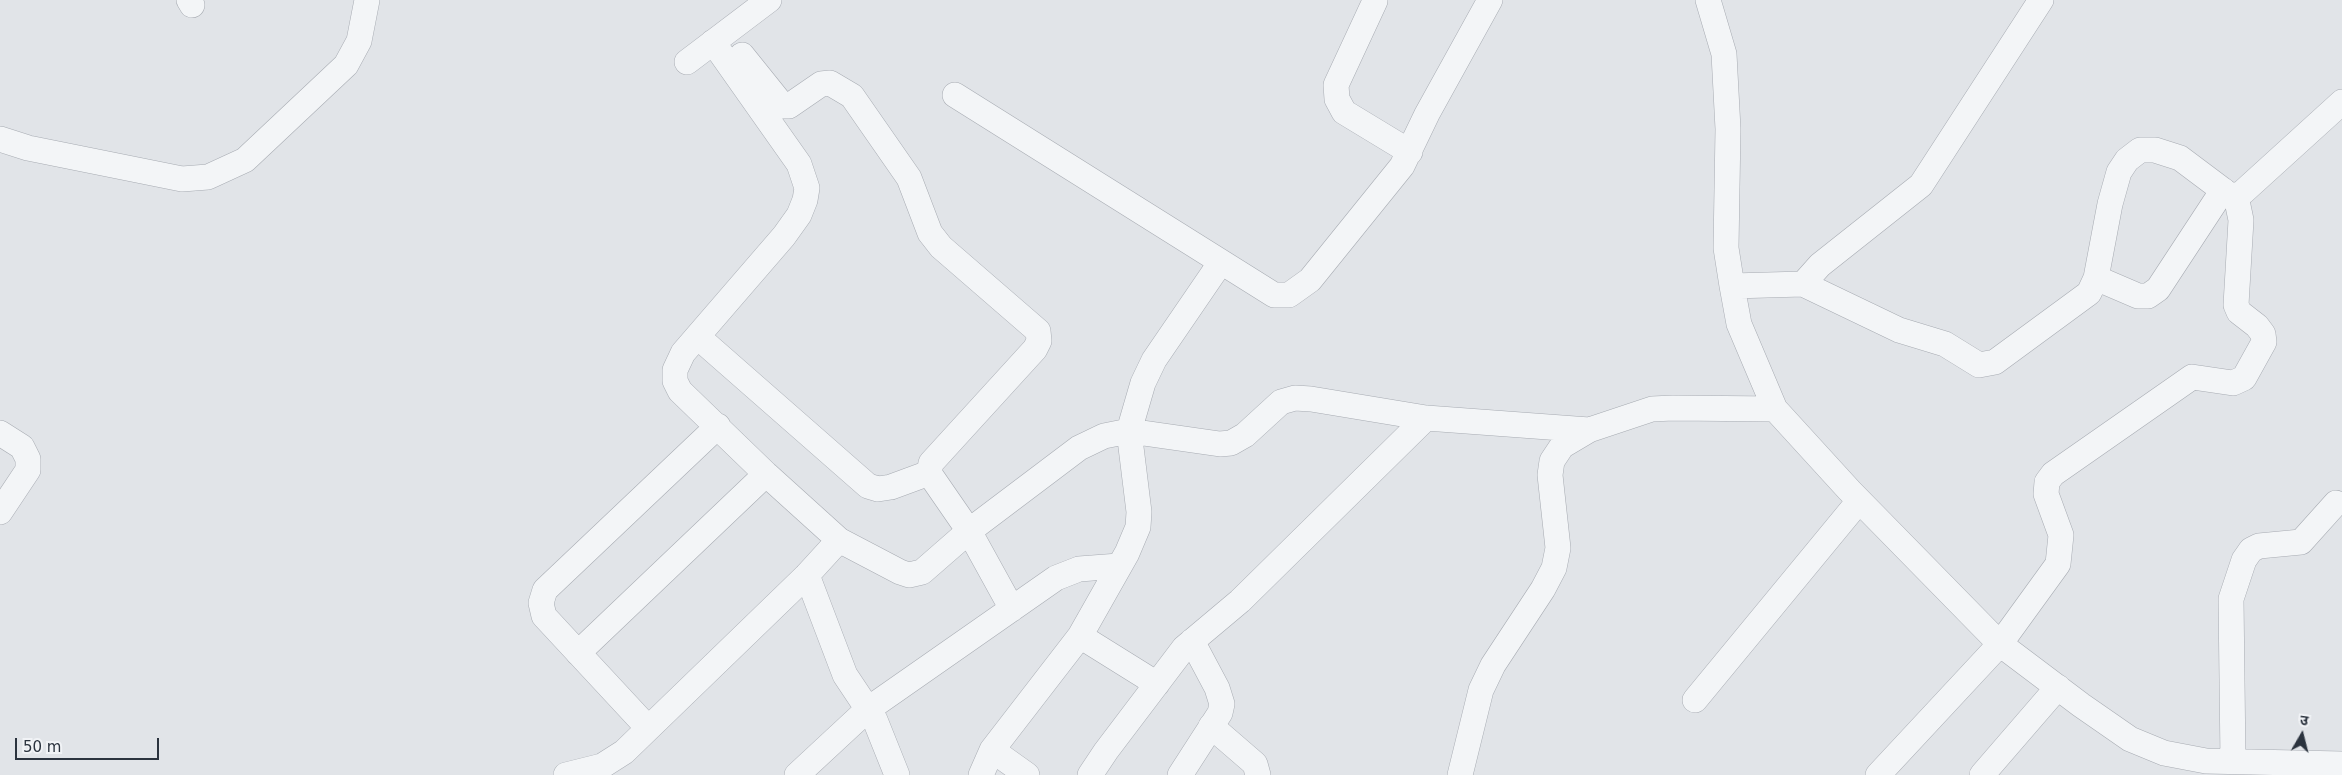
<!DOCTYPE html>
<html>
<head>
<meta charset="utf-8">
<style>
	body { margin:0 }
	#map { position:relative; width:2342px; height:775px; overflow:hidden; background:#e1e4e8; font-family:"DejaVu Sans","Noto Sans Devanagari",sans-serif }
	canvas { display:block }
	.north { position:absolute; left:2277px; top:710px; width:50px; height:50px; -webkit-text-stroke:4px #f1f3f6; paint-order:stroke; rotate:8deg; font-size:14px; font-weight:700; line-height:20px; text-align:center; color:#2b333e }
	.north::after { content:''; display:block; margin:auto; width:18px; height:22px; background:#2b333e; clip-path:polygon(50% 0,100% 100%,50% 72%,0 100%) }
	.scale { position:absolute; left:15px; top:738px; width:144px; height:22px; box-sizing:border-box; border:2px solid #2b333e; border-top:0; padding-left:6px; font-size:15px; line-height:18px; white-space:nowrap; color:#2b333e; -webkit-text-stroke:4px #f1f3f6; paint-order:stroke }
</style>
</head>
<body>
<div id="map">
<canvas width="2342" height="775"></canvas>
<div class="north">उ</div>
<div class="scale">50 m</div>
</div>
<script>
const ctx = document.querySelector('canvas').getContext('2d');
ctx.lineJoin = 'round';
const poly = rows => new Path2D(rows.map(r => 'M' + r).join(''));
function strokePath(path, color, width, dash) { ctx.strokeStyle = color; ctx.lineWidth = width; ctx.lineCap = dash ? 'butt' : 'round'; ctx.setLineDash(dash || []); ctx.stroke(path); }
const minor = poly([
	[189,0,192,5],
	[1708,0,1724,54,1728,129,1726,248,1732,286,1739,324,1775,409,1849,490,2000,644,2081,705,2130,739,2164,753,2206,761,2342,764],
	[1375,1,1336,85,1337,99,1344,112,1410,152],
	[713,42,799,164,807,188,805,200,799,215,784,236,683,353,675,370,675,381,680,391,766,474,839,540,900,572,909,575,922,572,969,531,1079,448,1104,436,1129,431,1220,444,1231,443,1245,435,1281,402,1295,398,1311,399,1426,418,1589,430],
	[742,55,783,106,789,106,821,84,830,83,852,96,909,178,930,233,941,247,1038,331,1039,341,1035,349,931,463,929,473,969,531,1012,609],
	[687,62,769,0],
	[955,95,1274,295,1289,295,1310,280,1402,166,1427,114,1490,0],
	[0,139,28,148,182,179,208,177,245,160,346,65,359,41,367,0],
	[2096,278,2138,296,2148,296,2158,289,2223,190],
	[1803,284,1820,265,1921,185,2041,0],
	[1732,286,1803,284,1899,330,1945,344,1979,365,1995,362,2089,293,2096,278,2110,204,2119,172,2127,160,2140,150,2155,150,2180,158,2228,194,2236,196,2243,192,2342,102],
	[698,337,868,486,878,489,891,487,929,473],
	[0,433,22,447,28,459,28,470,0,512],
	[807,575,845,675,875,720,897,775],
	[1080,636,1157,684],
	[578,653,766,474],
	[1695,700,1859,501],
	[1211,726,1255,764,1258,775],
	[648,728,544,616,541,603,545,590,718,426],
	[992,750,1027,775],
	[2233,761,2231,599,2244,560,2251,550,2259,546,2301,542,2336,503],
	[566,775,602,766,624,752,807,575,839,540],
	[797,775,867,710,1056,578,1079,569,1119,566],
	[981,775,992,750,1080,636,1127,553,1138,527,1139,512,1129,431,1143,383,1154,360,1221,262],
	[1090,775,1106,751,1184,648,1240,601,1426,418],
	[1180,775,1220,713,1222,704,1217,688,1192,641],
	[1460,775,1481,690,1493,665,1543,589,1554,568,1558,548,1550,475,1552,461,1562,446,1589,430,1652,409,1673,408,1775,409],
	[1878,775,2000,644,2058,564,2061,535,2046,494,2047,482,2053,474,2192,377,2233,383,2244,378,2264,342,2263,334,2257,326,2239,312,2236,305,2241,220,2236,196],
	[1982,775,2058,687]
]);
strokePath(minor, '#a7abb2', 26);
strokePath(minor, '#f3f5f7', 25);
</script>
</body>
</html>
